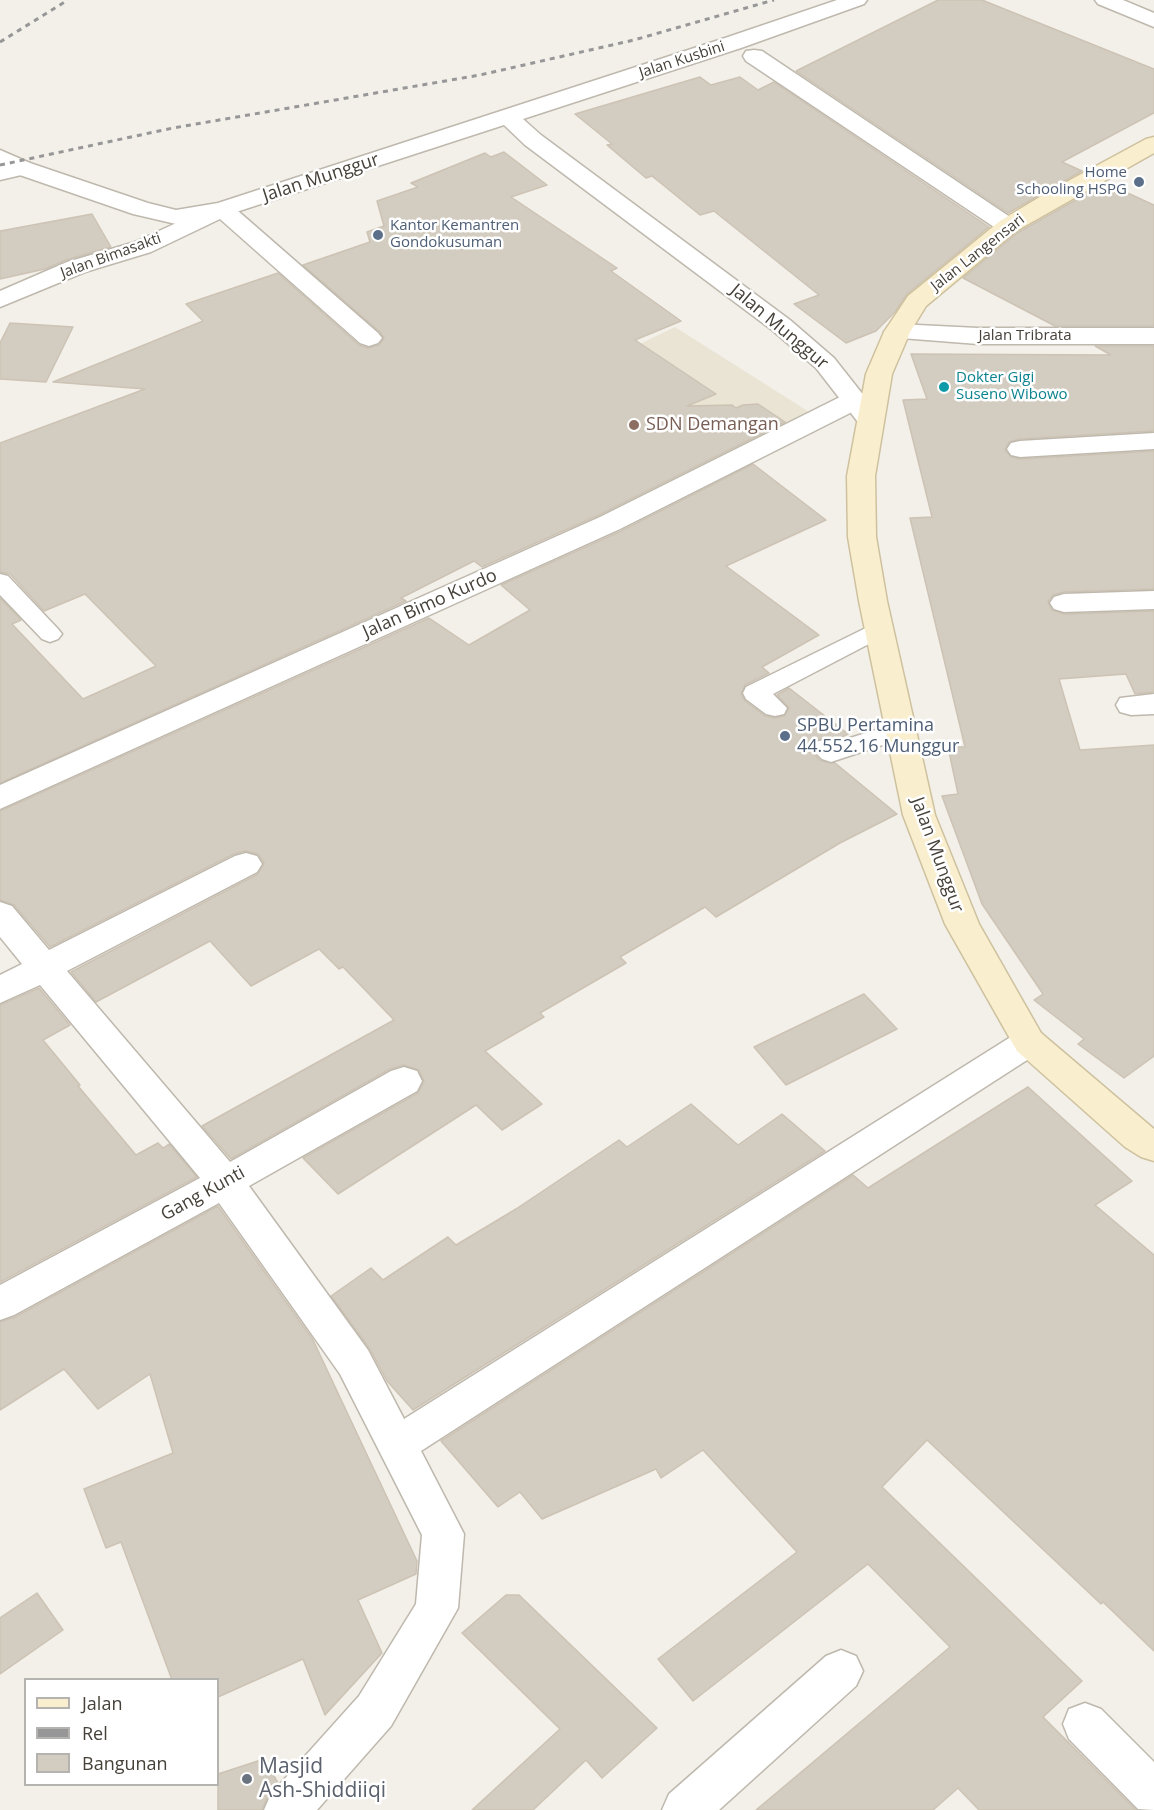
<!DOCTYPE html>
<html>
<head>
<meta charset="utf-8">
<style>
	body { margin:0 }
	#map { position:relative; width:1154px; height:1810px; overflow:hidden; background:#f3f0ea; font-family:"Open Sans",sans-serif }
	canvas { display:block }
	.legend { position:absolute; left:24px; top:1678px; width:195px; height:108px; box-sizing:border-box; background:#fff; border:2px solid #b5b3b0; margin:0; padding:8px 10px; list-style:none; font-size:18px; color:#464139 }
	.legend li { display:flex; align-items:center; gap:12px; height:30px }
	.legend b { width:30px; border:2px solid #b5b3b0 }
</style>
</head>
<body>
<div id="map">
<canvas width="1154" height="1810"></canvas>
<ul class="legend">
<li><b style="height:8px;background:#f9eece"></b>Jalan</li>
<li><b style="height:8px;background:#979797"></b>Rel</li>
<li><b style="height:16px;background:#d3ccc0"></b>Bangunan</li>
</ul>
</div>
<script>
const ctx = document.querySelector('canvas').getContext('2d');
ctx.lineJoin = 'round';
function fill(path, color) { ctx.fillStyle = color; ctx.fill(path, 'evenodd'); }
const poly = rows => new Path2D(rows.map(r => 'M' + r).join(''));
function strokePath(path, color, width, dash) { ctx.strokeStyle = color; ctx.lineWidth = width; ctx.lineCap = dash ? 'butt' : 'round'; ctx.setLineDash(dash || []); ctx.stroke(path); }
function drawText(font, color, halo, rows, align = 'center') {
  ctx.font = font + ' "Open Sans",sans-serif'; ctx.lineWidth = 5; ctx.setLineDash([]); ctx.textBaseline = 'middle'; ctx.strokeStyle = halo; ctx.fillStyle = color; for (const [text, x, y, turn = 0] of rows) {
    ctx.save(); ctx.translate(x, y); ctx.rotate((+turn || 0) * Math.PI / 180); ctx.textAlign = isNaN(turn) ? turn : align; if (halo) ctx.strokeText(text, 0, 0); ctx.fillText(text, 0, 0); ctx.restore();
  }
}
fill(poly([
	[675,327,814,415,574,533,453,434]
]), '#eae4d5');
const building = poly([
	[938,0,982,0,1154,69,1154,113,1062,162,1082,171,1008,213,796,71,938,0],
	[700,77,711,85,740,77,758,90,774,82,989,227,907,294,895,312,876,331,846,343,794,304,819,295,714,211,700,215,652,176,646,178,607,145,612,144,575,114,700,77],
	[504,152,547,185,511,197,617,268,611,271,681,321,635,340,716,394,687,406,732,405,736,408,743,405,758,404,785,422,599,515,482,567,474,561,401,598,406,601,0,783,0,598,21,620,12,624,83,699,156,666,85,594,44,611,10,574,0,572,0,443,145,389,53,382,203,321,186,304,278,273,359,345,368,348,379,345,384,338,380,332,303,265,370,242,367,232,384,226,377,201,418,187,411,183,485,153,491,157,504,152],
	[1106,183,1154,205,1154,326,1055,326,963,278,1017,233,1106,183],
	[92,214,111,247,66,260,45,269,0,279,0,231,92,214],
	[10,323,73,327,46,382,0,379,0,343,10,323],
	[1095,346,1154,346,1154,431,1020,439,1009,442,1005,450,1011,457,1020,459,1154,451,1154,589,1064,592,1053,595,1048,602,1052,610,1064,614,1154,611,1154,692,1135,694,1126,674,1059,679,1080,750,1154,745,1154,1056,1124,1078,1078,1044,1084,1039,1034,1000,1043,994,982,904,942,796,958,794,948,747,965,747,910,518,932,517,903,400,927,399,911,354,1111,355,1095,346],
	[753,464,826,520,726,566,819,635,762,667,769,673,745,685,741,694,745,701,765,716,775,718,784,716,789,708,777,695,789,688,848,734,834,741,825,738,815,740,809,750,821,761,835,763,897,814,840,843,716,917,705,907,620,957,626,963,540,1013,544,1017,485,1051,542,1104,502,1130,476,1105,338,1194,303,1158,418,1093,424,1082,419,1070,403,1065,390,1069,231,1159,202,1126,394,1020,343,967,339,969,319,949,251,986,210,941,96,1002,71,972,258,874,264,863,258,854,245,851,234,854,50,947,14,905,0,900,0,811,429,618,469,645,530,610,501,585,621,531,753,464],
	[39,988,70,1025,43,1040,80,1085,78,1086,136,1155,158,1143,163,1148,169,1144,197,1177,0,1282,0,1005,39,988],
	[864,994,897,1029,786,1085,754,1047,864,994],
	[1028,1087,1132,1181,1095,1205,1154,1255,1154,1651,1103,1602,1101,1604,927,1440,882,1487,1082,1681,1043,1717,1136,1810,979,1810,958,1788,933,1810,756,1810,950,1647,868,1564,693,1701,658,1659,797,1552,703,1450,661,1478,656,1469,542,1519,520,1492,498,1507,441,1441,853,1175,868,1188,1028,1087],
	[691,1104,738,1145,782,1114,825,1151,413,1410,387,1381,370,1349,331,1296,371,1268,383,1280,448,1237,456,1245,516,1209,619,1140,627,1147,691,1104],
	[218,1206,313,1340,417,1561,416,1574,358,1600,382,1653,325,1715,303,1659,218,1697,218,1680,172,1680,121,1542,106,1548,84,1489,173,1453,150,1374,98,1409,64,1369,0,1410,0,1322,15,1317,218,1206],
	[37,1593,63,1630,0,1674,0,1618,37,1593],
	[506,1595,519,1595,657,1728,602,1778,586,1760,533,1810,472,1810,560,1729,462,1633,506,1595],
	[264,1759,278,1783,269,1793,262,1810,218,1810,218,1774,264,1759]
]);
fill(building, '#d3ccc0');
strokePath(building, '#cdc3b4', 1.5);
const service = poly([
	[0,574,8,576,58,629,62,634,58,639,50,642,42,639,0,595,0,574],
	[878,622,886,625,890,630,886,635,773,694,787,708,784,714,775,716,766,714,746,699,743,693,746,687,878,622],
	[901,722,910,724,914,730,910,736,840,759,831,762,822,759,811,748,815,742,824,740,834,743,901,722]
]);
const minor = poly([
	[1095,0,1123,0,1154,13,1154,27,1098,4,1095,0],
	[754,50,762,51,1016,221,1020,226,1016,231,1008,233,1000,231,746,61,743,56,746,51,754,50],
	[22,161,30,163,33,168,30,173,0,180,0,166,22,161],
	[222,202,230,204,378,333,382,338,378,343,369,346,360,343,220,219,151,252,85,272,0,307,0,291,67,262,135,242,222,202],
	[897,324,978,328,1154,328,1154,344,978,344,888,337,884,332,888,327,897,324],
	[855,392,864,394,868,400,864,406,620,529,0,809,0,785,600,517,846,394,855,392],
	[1154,433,1154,449,1020,457,1011,455,1007,449,1011,443,1020,441,1154,433],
	[1154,591,1154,609,1064,612,1054,609,1050,603,1054,597,1064,594,1154,591],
	[1154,694,1154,714,1131,715,1120,712,1116,705,1120,698,1154,694],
	[246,853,257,856,262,864,257,872,67,971,230,1162,391,1071,404,1067,417,1071,422,1081,417,1091,249,1186,368,1350,404,1419,1017,1033,1029,1029,1041,1033,1046,1042,1041,1051,421,1451,464,1534,458,1608,391,1726,317,1810,264,1810,271,1794,359,1696,416,1604,422,1535,340,1374,219,1203,14,1315,0,1320,0,1285,200,1178,40,985,0,1003,0,975,22,964,0,937,0,902,12,906,49,950,235,856,246,853],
	[841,1650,856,1656,863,1671,856,1686,719,1810,662,1810,669,1794,826,1656,841,1650],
	[1085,1703,1101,1709,1154,1762,1154,1810,1138,1809,1069,1739,1063,1724,1069,1709,1085,1703]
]);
const tertiary = poly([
	[837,0,867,0,864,4,741,48,523,119,541,135,790,320,834,358,883,420,879,426,870,428,861,426,816,368,772,330,525,145,504,125,230,214,176,224,133,214,14,173,0,166,0,150,30,163,148,203,176,210,218,203,725,38,837,0]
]);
const secondary = poly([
	[1154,137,1154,153,1016,231,926,306,910,332,892,374,875,476,876,537,887,601,935,815,979,924,1041,1033,1154,1129,1154,1161,1141,1157,1125,1147,1017,1051,945,924,903,815,859,601,848,537,847,476,866,374,884,332,908,296,1000,221,1048,192,1146,139,1154,137]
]);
strokePath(service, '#beb8ad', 3);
strokePath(minor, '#beb8ad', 3);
strokePath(tertiary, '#beb8ad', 3);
strokePath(secondary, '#cec19e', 3);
fill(service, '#fff');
fill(minor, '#fff');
fill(tertiary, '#fff');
fill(secondary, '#f9eece');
strokePath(poly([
	[0,42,68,0],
	[0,165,173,128,480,75,634,40,774,0]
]), '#979797', 3, [5, 5]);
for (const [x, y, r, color] of [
	[1139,182,6,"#5c6f8a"],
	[378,235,6,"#5c6f8a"],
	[944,387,6,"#0f9aa8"],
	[634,425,6,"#8d6e63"],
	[785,736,6,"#5c6f8a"],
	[247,1779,6,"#6b7280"]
]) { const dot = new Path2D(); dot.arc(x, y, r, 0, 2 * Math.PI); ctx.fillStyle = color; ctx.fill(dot); strokePath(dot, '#fff', 2); }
drawText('15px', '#464139', '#fff', [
	["Jalan Kusbini",682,60,-18],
	["Jalan Langensari",978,253,-38],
	["Jalan Bimasakti",111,256,-20],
	["Jalan Tribrata",1025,336]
]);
drawText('15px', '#4e5e75', '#fff', [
	["Home",1127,173],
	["Schooling HSPG",1127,190],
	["Kantor Kemantren",390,226,"left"],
	["Gondokusuman",390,243,"left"]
], 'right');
drawText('15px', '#0d838f', '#fff', [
	["Dokter Gigi",956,378],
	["Suseno Wibowo",956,395]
], 'left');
drawText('18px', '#464139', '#fff', [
	["Jalan Munggur",321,178,-18],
	["Jalan Munggur",779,327,40],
	["Jalan Bimo Kurdo",430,604,-24],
	["Jalan Munggur",937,855,70],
	["Gang Kunti",203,1194,-29]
]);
drawText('18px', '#785e54', '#fff', [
	["SDN Demangan",646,425]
], 'left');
drawText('18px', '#4e5e75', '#fff', [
	["SPBU Pertamina",797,726],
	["44.552.16 Munggur",797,747]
], 'left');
drawText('21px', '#5b616d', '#fff', [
	["Masjid",259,1767],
	["Ash-Shiddiiqi",259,1791]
], 'left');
</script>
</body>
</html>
